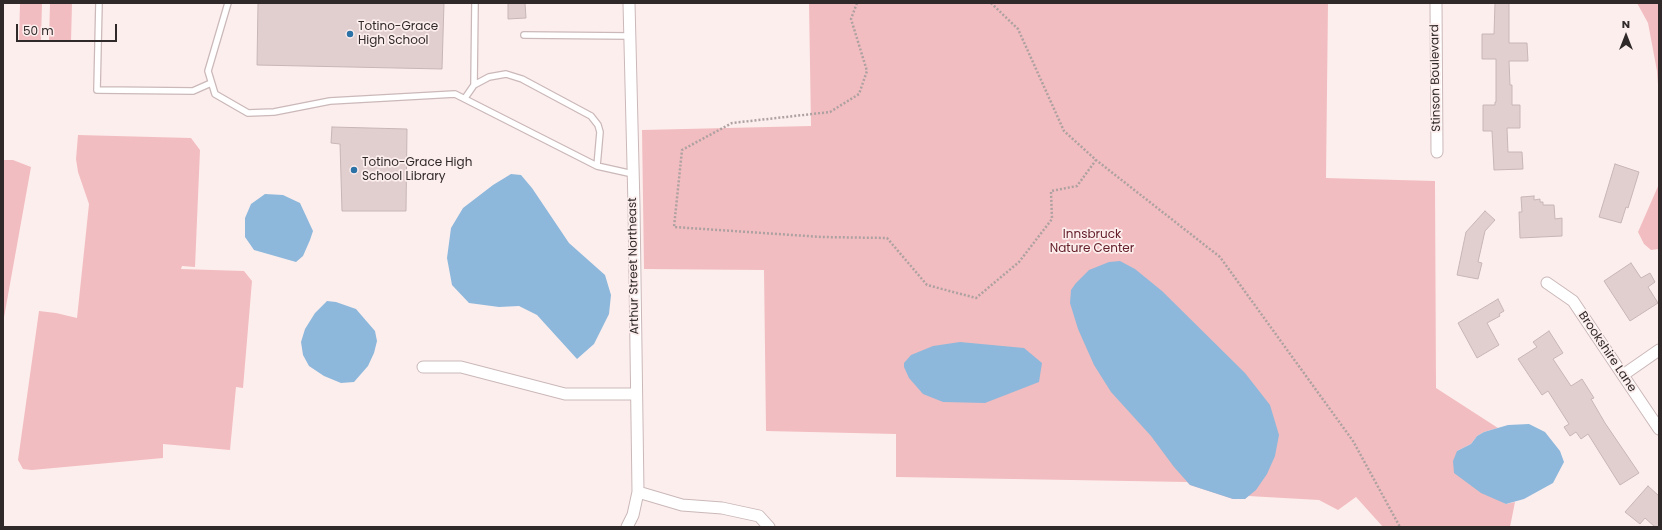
<!DOCTYPE html>
<html>
<head>
<meta charset="utf-8">
<style>
	body { margin:0 }
	#map { position:relative; width:1662px; height:530px; overflow:hidden; background:#fdeeee; font-family:Poppins,sans-serif }
	canvas { display:block }
	.frame { position:absolute; inset:0; border:4px solid #302929; pointer-events:none }
	.north { position:absolute; left:1606px; top:16px; width:40px; height:40px; -webkit-text-stroke:3px #fdeeee; paint-order:stroke; rotate:0deg; font-size:11px; font-weight:700; line-height:16px; text-align:center; color:#302929 }
	.north::after { content:''; display:block; margin:auto; width:14px; height:18px; background:#302929; clip-path:polygon(50% 0,100% 100%,50% 72%,0 100%) }
	.scale { position:absolute; left:16px; top:24px; width:101px; height:18px; box-sizing:border-box; border:2px solid #302929; border-top:0; padding-left:5px; font-size:12px; line-height:14px; white-space:nowrap; color:#302929; -webkit-text-stroke:3px #fdeeee; paint-order:stroke }
</style>
</head>
<body>
<div id="map">
<canvas width="1662" height="530"></canvas>
<div class="frame"></div>
<div class="north">N</div>
<div class="scale">50 m</div>
</div>
<script>
const ctx = document.querySelector('canvas').getContext('2d');
ctx.lineJoin = 'round';
function fill(path, color) { ctx.fillStyle = color; ctx.fill(path, 'evenodd'); }
const poly = rows => new Path2D(rows.map(r => 'M' + r).join(''));
function strokePath(path, color, width, dash) { ctx.strokeStyle = color; ctx.lineWidth = width; ctx.lineCap = dash ? 'butt' : 'round'; ctx.setLineDash(dash || []); ctx.stroke(path); }
function drawText(font, color, halo, rows, align = 'center') {
  ctx.font = font + ' Poppins,sans-serif'; ctx.lineWidth = 3.5; ctx.setLineDash([]); ctx.textBaseline = 'middle'; ctx.strokeStyle = halo; ctx.fillStyle = color; for (const [text, x, y, turn = 0] of rows) {
    ctx.save(); ctx.translate(x, y); ctx.rotate((+turn || 0) * Math.PI / 180); ctx.textAlign = isNaN(turn) ? turn : align; if (halo) ctx.strokeText(text, 0, 0); ctx.fillText(text, 0, 0); ctx.restore();
  }
}
fill(poly([
	[20,3,42,3,41,41,19,41],
	[50,3,72,3,71,42,49,41],
	[809,3,1328,3,1326,178,1435,181,1436,388,1498,428,1484,432,1477,436,1471,444,1457,451,1496,498,1506,504,1515,502,1510,527,1383,527,1356,497,1338,510,1319,500,1248,496,1245,499,1233,499,1190,485,1187,482,896,477,896,434,766,431,764,270,644,269,642,130,811,126],
	[1637,3,1659,3,1659,99,1657,71,1648,23],
	[78,135,191,138,200,150,195,267,182,266,181,269,244,271,252,281,243,388,236,387,230,450,163,444,163,458,32,470,23,469,18,460,39,311,56,313,77,318,89,204,78,172,76,159],
	[3,160,13,160,31,167,3,323],
	[1659,184,1659,249,1651,250,1644,244,1638,232]
]), '#f2bdc0');
fill(poly([
	[511,174,521,175,532,188,569,243,605,275,611,295,609,314,594,344,577,359,537,315,519,306,499,307,469,303,452,285,447,258,451,228,463,208,493,185],
	[265,194,283,195,300,203,313,231,310,240,303,256,296,262,254,250,245,237,245,218,251,204],
	[1120,261,1135,269,1162,291,1245,373,1270,405,1279,435,1275,456,1267,474,1256,490,1245,499,1233,499,1190,485,1174,467,1151,436,1111,392,1094,365,1078,329,1070,303,1071,290,1076,283,1089,270,1109,262],
	[327,301,336,302,356,309,375,331,377,341,374,353,368,366,354,382,341,383,324,376,309,366,303,355,301,342,305,329,315,313],
	[960,342,1024,348,1042,363,1039,382,985,403,943,402,923,394,909,378,904,367,904,363,911,355,933,346],
	[1529,424,1545,432,1560,451,1564,462,1553,483,1524,499,1506,504,1481,493,1454,473,1453,461,1457,451,1471,444,1477,436,1484,432,1508,425]
]), '#8db8db');
const building = poly([
	[258,3,444,3,442,69,257,65,258,3],
	[508,3,525,3,526,18,508,19,508,3],
	[1495,3,1509,3,1509,43,1527,43,1528,61,1509,61,1510,85,1512,85,1512,105,1520,105,1520,128,1507,128,1508,152,1522,152,1523,169,1494,170,1492,131,1483,131,1483,105,1495,105,1495,102,1496,102,1496,59,1482,59,1482,34,1494,34,1495,3],
	[332,127,407,129,406,211,342,211,340,144,331,143,332,127],
	[1615,164,1639,172,1628,208,1626,207,1621,223,1599,217,1615,164],
	[1534,196,1534,200,1540,199,1540,202,1543,202,1543,205,1554,205,1555,219,1562,218,1562,236,1520,238,1519,212,1522,212,1521,197,1534,196],
	[1485,211,1495,220,1485,231,1478,262,1482,263,1478,279,1457,275,1466,232,1485,211],
	[1631,263,1641,278,1650,273,1655,282,1648,287,1658,303,1630,321,1604,281,1631,263],
	[1498,299,1504,311,1499,314,1500,316,1487,323,1499,345,1477,358,1458,323,1498,299],
	[1549,331,1563,353,1553,359,1571,386,1582,379,1594,398,1591,399,1605,423,1639,473,1620,485,1588,434,1581,439,1576,432,1570,436,1564,427,1569,424,1548,391,1542,395,1518,359,1537,347,1533,342,1549,331],
	[1648,486,1659,496,1659,527,1655,527,1645,518,1640,524,1625,512,1648,486]
]);
fill(building, '#e1cecf');
strokePath(building, '#c8b6b6', 1);
const lane = poly([
	[99,3,97,90,193,91,211,83],
	[228,3,208,71,215,94,248,113,274,112,330,101,455,94,597,166,633,174],
	[524,35,629,36],
	[474,85,475,3],
	[465,98,474,85,489,77,506,74,522,79,591,116,598,125,600,132,597,166]
]);
const street = poly([
	[1436,3,1437,152],
	[1547,283,1573,301,1659,429],
	[423,367,461,367,565,394,636,394],
	[1623,375,1659,350],
	[638,492,682,505,722,508,759,516,769,527],
	[627,527,633,515,638,492,634,206,629,3]
]);
strokePath(lane, '#cbb8b9', 8);
strokePath(street, '#cbb8b9', 13);
strokePath(poly([
	[857,3,851,19,867,71,859,94,830,112,732,123,682,150,674,227,822,237,887,238,927,285,976,298,1019,262,1052,219,1051,191,1077,186,1096,160],
	[991,3,1018,29,1064,131,1096,160,1220,257,1353,441,1400,527]
]), '#ada1a1', 2.5, [2, 2]);
strokePath(lane, '#fff', 5.5);
strokePath(street, '#fff', 11);
for (const [x, y, r, color] of [
	[350,34,4,"#2b72a7"],
	[354,170,4,"#2b72a7"]
]) { const dot = new Path2D(); dot.arc(x, y, r, 0, 2 * Math.PI); ctx.fillStyle = color; ctx.fill(dot); strokePath(dot, '#fdeeee', 1.5); }
drawText('12px', '#302929', '#fdeeee', [
	["Totino-Grace",358,27],
	["High School",358,41],
	["Totino-Grace High",362,163],
	["School Library",362,177]
], 'left');
drawText('12px', '#302929', '#fdeeee', [
	["Stinson Boulevard",1436,78,-91],
	["Arthur Street Northeast",634,266,-91],
	["Brookshire Lane",1607,352,56]
]);
drawText('12px', '#65202a', '#fdeeee', [
	["Innsbruck",1092,235],
	["Nature Center",1092,249]
]);
</script>
</body>
</html>
